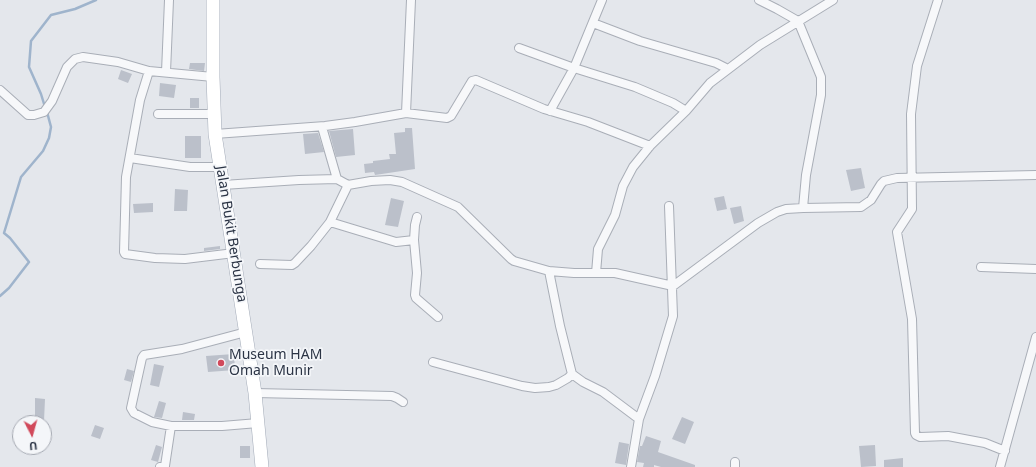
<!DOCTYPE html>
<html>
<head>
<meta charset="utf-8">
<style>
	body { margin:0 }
	#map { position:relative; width:1036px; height:467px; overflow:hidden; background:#e4e7ec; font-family:"Noto Sans",sans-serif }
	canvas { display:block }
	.north { position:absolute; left:12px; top:415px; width:40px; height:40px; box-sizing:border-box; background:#f4f6f9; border:1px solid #a4a8b1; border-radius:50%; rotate:174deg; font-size:11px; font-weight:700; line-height:16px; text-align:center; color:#2b3445 }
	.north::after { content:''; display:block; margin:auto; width:14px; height:18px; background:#d1495b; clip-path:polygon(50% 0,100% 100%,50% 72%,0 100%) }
</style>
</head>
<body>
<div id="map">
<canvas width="1036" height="467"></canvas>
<div class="north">U</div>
</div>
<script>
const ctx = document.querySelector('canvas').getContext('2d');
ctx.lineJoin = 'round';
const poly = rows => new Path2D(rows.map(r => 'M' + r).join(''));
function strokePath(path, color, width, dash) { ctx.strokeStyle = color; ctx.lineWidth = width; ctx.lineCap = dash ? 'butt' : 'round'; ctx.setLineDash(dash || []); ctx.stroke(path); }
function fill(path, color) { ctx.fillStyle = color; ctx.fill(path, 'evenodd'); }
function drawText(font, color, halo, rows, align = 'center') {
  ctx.font = font + ' "Noto Sans",sans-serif'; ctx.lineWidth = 3.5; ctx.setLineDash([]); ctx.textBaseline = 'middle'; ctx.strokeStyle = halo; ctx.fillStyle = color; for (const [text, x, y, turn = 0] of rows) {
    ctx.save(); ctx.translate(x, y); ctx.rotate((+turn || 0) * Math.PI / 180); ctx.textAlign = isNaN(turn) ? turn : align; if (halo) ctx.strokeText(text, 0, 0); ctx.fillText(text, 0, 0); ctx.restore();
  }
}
strokePath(poly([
	[45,107,41,94,29,67,31,41,51,15,75,9,96,0],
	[0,296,9,288,29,262,10,238,4,233,21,177,43,151,49,138,51,127,47,112]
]), '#9fb4cc', 2.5);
fill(poly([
	[190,63,205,63,204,71,189,69],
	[121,70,132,74,128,83,118,79],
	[160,83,176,85,174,98,159,96],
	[190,98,199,98,199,108,190,108],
	[405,128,412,128,415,169,375,175,374,172,365,173,364,164,373,163,373,161,390,159,389,154,396,154,394,133,405,132],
	[353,129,355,155,336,157,329,131],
	[318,133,324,152,305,154,303,134],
	[185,136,201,136,201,158,185,158],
	[861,168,865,188,851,191,846,170],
	[175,189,188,190,187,211,174,211],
	[724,196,727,209,717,211,714,198],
	[391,198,404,201,398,227,385,225],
	[153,203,153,212,134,213,133,204],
	[741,206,744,221,734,224,730,208],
	[220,246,220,249,204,251,204,248],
	[234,354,235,370,208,372,206,356],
	[154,364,164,366,159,387,150,385],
	[127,369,134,371,131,382,124,380],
	[35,398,45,399,44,421,35,421],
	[159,401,166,403,162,418,154,417],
	[183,412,195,414,194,420,182,420],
	[682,417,694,422,685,444,672,439],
	[95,425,104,428,100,439,91,436],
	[646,436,661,441,658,452,695,465,695,467,661,467,654,465,654,467,643,467,644,463,637,462,640,446,642,446],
	[619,442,629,444,626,465,615,463],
	[156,445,162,447,158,462,151,460],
	[875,445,876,466,861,467,859,446],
	[240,446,250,446,250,458,240,458],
	[903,458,903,467,884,467,884,460]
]), '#bbc0ca');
const street = poly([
	[759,0,777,9,798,21,821,77,821,95,806,175,803,208],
	[938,0,917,66,911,114,912,209,897,232,912,319,915,433,916,435,920,437,948,436,985,443,1005,451],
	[593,23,640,41,716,63,728,69],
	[519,48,574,68,635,87,673,103,686,111],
	[149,71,140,100,126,177,124,252,125,254,155,258,185,259,234,253],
	[166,72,169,0],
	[0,90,28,115,34,115,44,112,52,101,67,67,75,59,83,57,118,62,149,71,213,77],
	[550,111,574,68,602,0],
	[406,113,411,0],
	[158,114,215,114],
	[322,127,337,179],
	[215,134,325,126,355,122,406,113,447,118,451,116,472,81,476,80,544,109,588,122,650,146],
	[130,158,190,167,220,167],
	[223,185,299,180,337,179,348,185,330,222,311,246,295,263,292,265,260,264],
	[348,185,371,181,390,180,402,182,458,207,511,259,514,261,549,271,574,273,615,273,673,286,758,223,777,212,786,209,803,208,861,207,871,200,881,184,884,181,897,178,1036,175],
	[330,222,396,242,414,240,417,273,415,295,416,298,438,317],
	[414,240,415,225,417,217],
	[981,267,1036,269],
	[596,273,598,249,615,215,623,186,633,167,650,146,686,111,710,83,760,45,833,0],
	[246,332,182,349,144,355,142,358,131,408,134,413,152,422,171,426,222,426,258,423],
	[433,362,522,386,535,388,549,387,556,385,568,378,572,374,560,326,549,271],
	[572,374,583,382,603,392,639,419,631,467],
	[255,393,392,396,397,398,403,402],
	[639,419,655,376,673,316,669,206],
	[160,467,165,466,171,426],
	[735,467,735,462],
	[1000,467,1036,337]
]);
const primary = poly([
	[213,0,213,77,215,134,255,393,262,467]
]);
strokePath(street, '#a9aeb7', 10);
strokePath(primary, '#a3abb8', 14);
strokePath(street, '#f7f8fa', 8);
strokePath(primary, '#fff', 13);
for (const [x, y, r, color] of [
	[221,363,4,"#d1495b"]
]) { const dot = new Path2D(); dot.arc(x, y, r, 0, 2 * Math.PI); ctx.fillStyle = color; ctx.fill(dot); strokePath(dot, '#f4f6f9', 1.5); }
drawText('14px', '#2b3445', '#f4f6f9', [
	["Jalan Bukit Berbunga",231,234,81]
]);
drawText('14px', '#2b3445', '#f4f6f9', [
	["Museum HAM",229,355],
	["Omah Munir",229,371]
], 'left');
</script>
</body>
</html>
